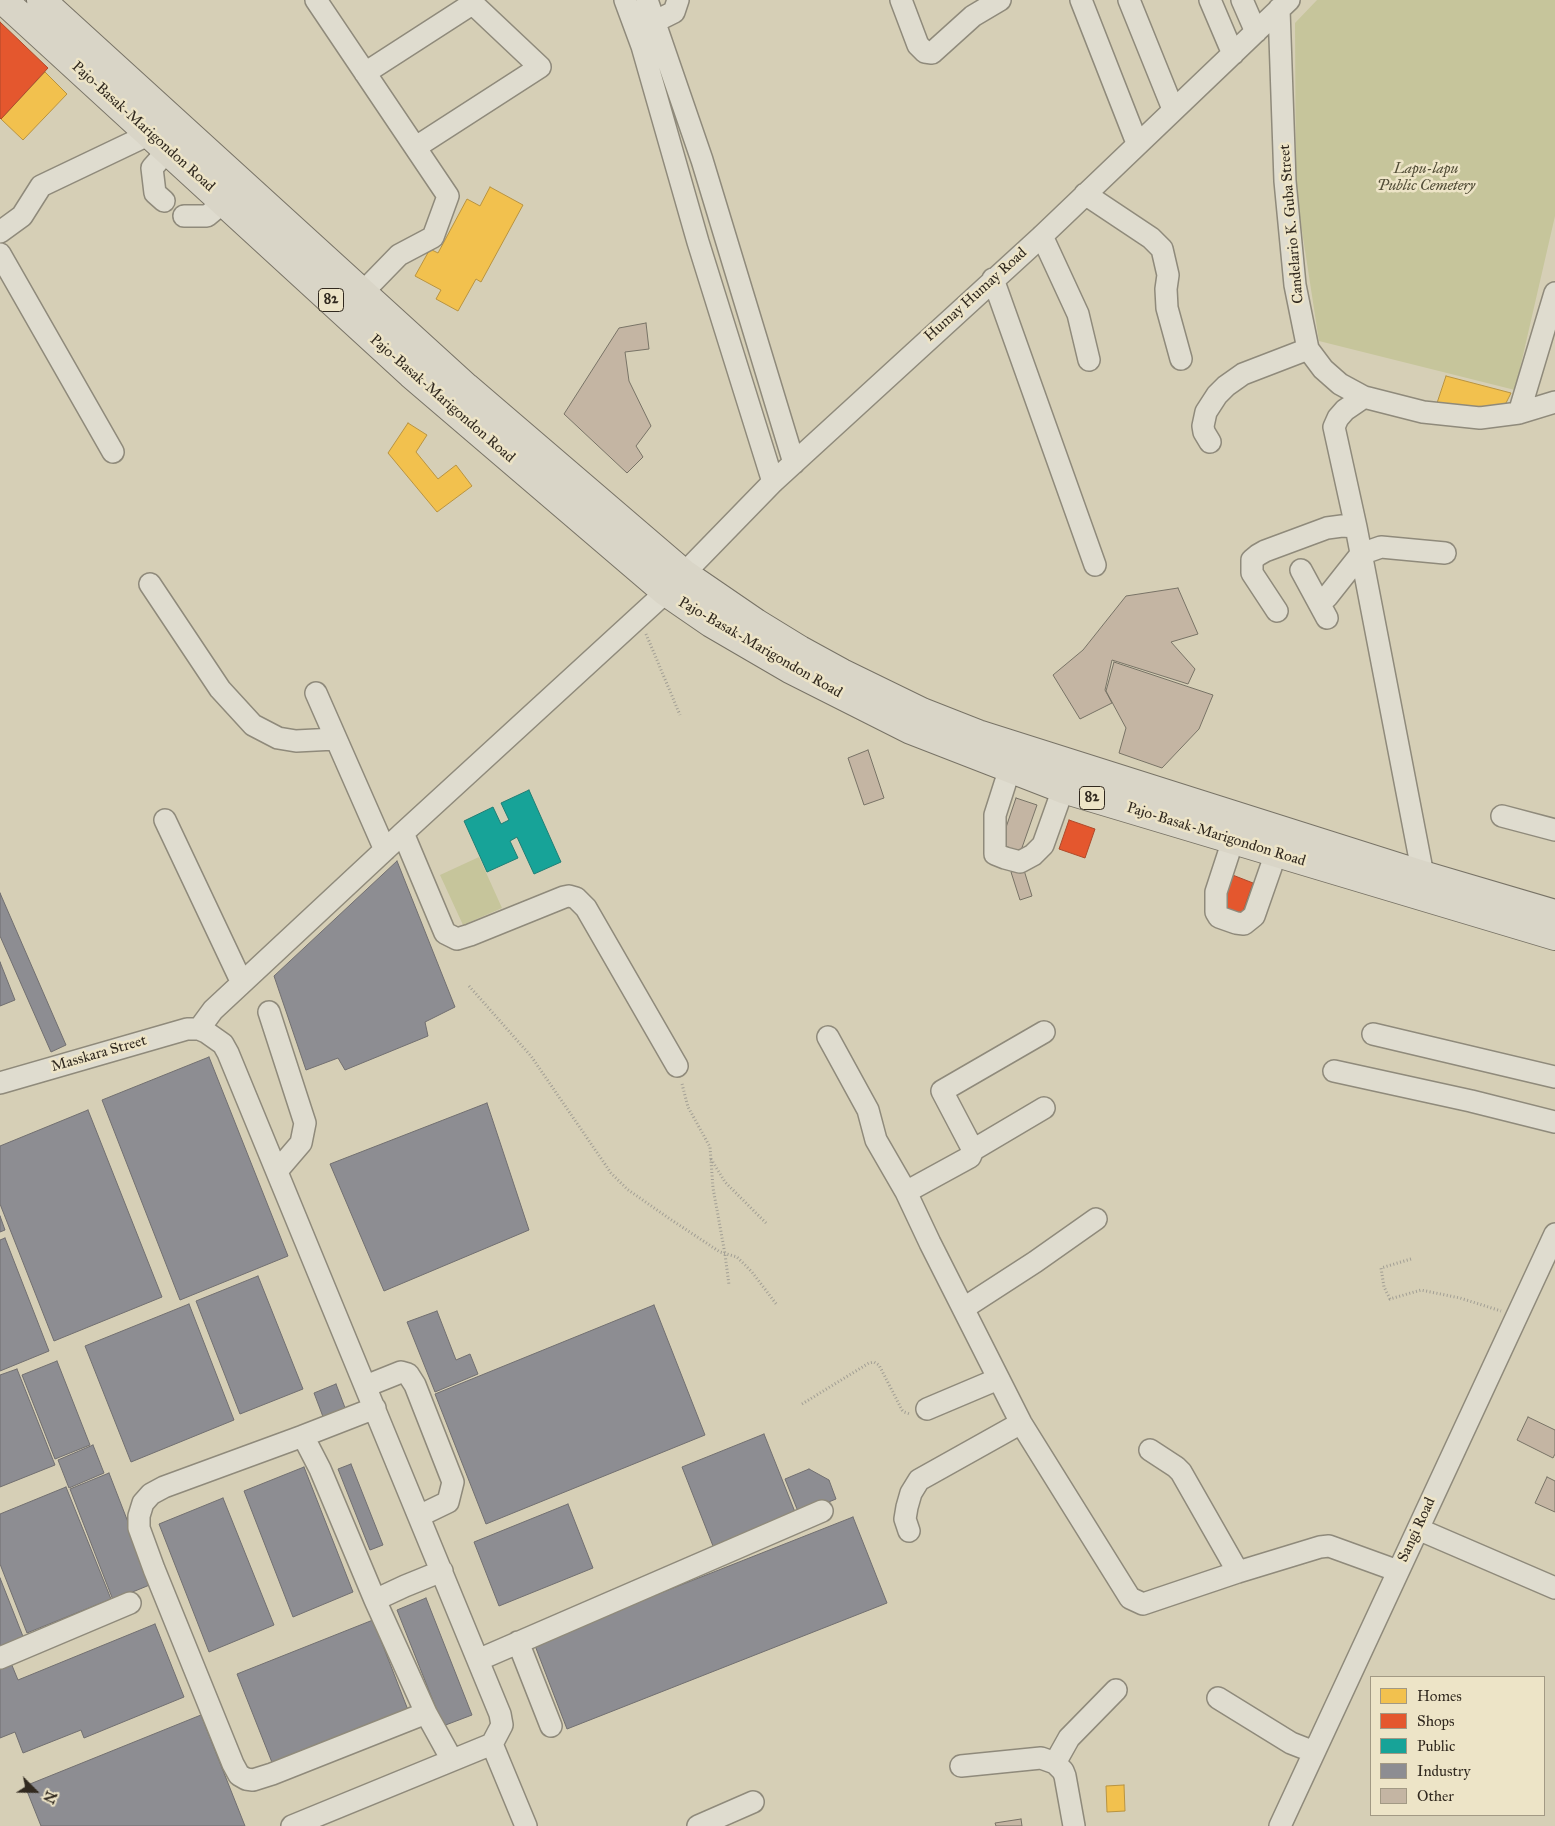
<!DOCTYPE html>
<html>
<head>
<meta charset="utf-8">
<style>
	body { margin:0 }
	#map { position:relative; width:1555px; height:1826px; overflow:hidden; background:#d6cfb6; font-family:"IM FELL Great Primer",serif }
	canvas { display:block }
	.legend { position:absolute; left:1370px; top:1676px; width:175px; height:140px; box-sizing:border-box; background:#ede4c7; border:1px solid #a29984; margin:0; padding:6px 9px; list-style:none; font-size:15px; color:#31291f }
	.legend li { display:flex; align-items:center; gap:10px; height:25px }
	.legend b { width:25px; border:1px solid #a29984 }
	.north { position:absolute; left:10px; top:1766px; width:50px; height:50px; -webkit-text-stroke:4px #ede4c7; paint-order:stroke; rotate:113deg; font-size:14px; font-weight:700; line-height:20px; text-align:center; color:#31291f }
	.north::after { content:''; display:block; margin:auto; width:18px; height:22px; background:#31291f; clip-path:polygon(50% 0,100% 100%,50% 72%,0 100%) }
</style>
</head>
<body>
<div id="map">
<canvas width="1555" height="1826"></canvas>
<ul class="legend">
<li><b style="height:14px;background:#f2c14e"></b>Homes</li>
<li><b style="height:14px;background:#e4572e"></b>Shops</li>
<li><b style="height:14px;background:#17a398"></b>Public</li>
<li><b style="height:14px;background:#8d8d92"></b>Industry</li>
<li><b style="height:14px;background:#c4b5a3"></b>Other</li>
</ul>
<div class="north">N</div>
</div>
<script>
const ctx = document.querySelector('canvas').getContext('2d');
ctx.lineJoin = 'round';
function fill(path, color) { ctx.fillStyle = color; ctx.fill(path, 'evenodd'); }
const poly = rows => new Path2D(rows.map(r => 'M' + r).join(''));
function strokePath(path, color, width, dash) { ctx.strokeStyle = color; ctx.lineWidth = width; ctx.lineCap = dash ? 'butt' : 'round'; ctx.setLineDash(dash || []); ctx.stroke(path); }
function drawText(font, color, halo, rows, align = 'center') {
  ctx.font = font + ' "IM FELL Great Primer",serif'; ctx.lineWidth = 5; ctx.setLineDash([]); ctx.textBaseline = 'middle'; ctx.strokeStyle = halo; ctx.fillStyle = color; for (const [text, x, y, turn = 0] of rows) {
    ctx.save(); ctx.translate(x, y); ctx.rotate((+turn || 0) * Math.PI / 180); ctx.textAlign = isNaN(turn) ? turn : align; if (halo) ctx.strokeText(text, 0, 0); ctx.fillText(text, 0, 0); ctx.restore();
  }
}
fill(poly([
	[1317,0,1555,0,1555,216,1515,390,1319,341,1296,192,1295,23],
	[479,857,502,908,463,925,440,875]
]), '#c6c59b');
const homes = poly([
	[45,72,67,94,23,140,1,119,45,72],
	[490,187,523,205,481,282,476,279,458,311,436,299,441,290,415,276,430,249,438,253,467,199,480,206,490,187],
	[1446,376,1511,393,1504,407,1455,407,1437,403,1446,376],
	[408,423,427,435,416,452,438,479,456,465,472,486,437,512,388,453,408,423],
	[1124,1785,1125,1811,1107,1812,1106,1786,1124,1785]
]);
fill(homes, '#f2c14e');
strokePath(homes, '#b89340', 1);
const shops = poly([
	[0,22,48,68,1,119,0,118,0,22],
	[1069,820,1095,829,1085,858,1059,849,1069,820],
	[1230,874,1253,883,1241,917,1217,909,1230,874]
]);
fill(shops, '#e4572e');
strokePath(shops, '#ae492a', 1);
const public = poly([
	[529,790,561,862,534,874,517,837,510,841,518,858,487,872,464,821,493,807,501,824,509,820,501,803,529,790]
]);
fill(public, '#17a398');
strokePath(public, '#1f7e74', 1);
const industry = poly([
	[397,861,455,1007,425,1022,428,1036,345,1070,338,1058,306,1070,274,976,397,861],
	[0,893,66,1045,51,1052,0,936,0,893],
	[0,962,15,1000,0,1006,0,962],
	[209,1057,288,1256,180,1300,102,1100,209,1057],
	[487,1103,529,1230,384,1291,330,1164,487,1103],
	[88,1110,162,1297,54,1341,0,1204,0,1146,88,1110],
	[0,1216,5,1230,0,1232,0,1216],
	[5,1238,49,1351,0,1371,0,1240,5,1238],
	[258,1276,303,1389,240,1414,196,1301,258,1276],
	[189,1304,234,1420,131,1462,85,1346,189,1304],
	[654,1305,705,1435,486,1524,435,1394,654,1305],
	[437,1311,456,1360,470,1354,478,1374,435,1392,407,1322,437,1311],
	[57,1361,90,1445,55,1459,22,1375,57,1361],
	[17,1369,55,1465,0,1487,0,1375,17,1369],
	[336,1384,347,1413,325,1422,314,1393,336,1384],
	[764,1434,795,1512,713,1546,682,1467,764,1434],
	[93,1445,104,1473,69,1488,58,1460,93,1445],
	[351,1464,383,1545,370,1550,338,1469,351,1464],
	[304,1467,353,1592,293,1617,244,1491,304,1467],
	[809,1469,829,1480,836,1499,799,1514,785,1479,809,1469],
	[109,1473,152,1584,113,1600,70,1489,109,1473],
	[66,1487,111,1599,27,1633,0,1564,0,1514,66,1487],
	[223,1498,274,1625,209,1652,159,1524,223,1498],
	[568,1504,593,1568,499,1606,474,1542,568,1504],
	[853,1517,887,1603,567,1729,534,1643,853,1517],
	[0,1578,24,1639,0,1648,0,1578],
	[426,1598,472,1715,443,1726,397,1610,426,1598],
	[373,1620,408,1710,273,1765,237,1674,373,1620],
	[155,1624,184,1697,84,1738,81,1730,23,1753,15,1732,0,1738,0,1668,11,1663,18,1680,155,1624],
	[201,1715,245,1826,41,1826,25,1786,201,1715]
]);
fill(industry, '#8d8d92');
strokePath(industry, '#716f70', 1);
const building = poly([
	[646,323,649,349,625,352,629,381,651,426,636,446,643,457,627,473,564,414,619,328,646,323],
	[1178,588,1198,634,1171,642,1195,669,1188,684,1112,660,1105,690,1112,703,1080,719,1053,675,1083,650,1126,596,1178,588],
	[1114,662,1213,695,1199,729,1162,768,1119,753,1126,728,1106,691,1114,662],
	[868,750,884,798,864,805,848,758,868,750],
	[1016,798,1037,805,1018,859,998,851,1016,798],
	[1023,867,1032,896,1020,900,1011,872,1023,867],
	[1528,1417,1555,1430,1555,1454,1553,1458,1517,1440,1528,1417],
	[1547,1477,1555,1481,1555,1512,1535,1503,1547,1477],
	[1021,1819,1022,1826,996,1826,995,1823,1021,1819]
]);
fill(building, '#c4b5a3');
strokePath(building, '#787366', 1);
const minor = poly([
	[316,0,448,196,433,237,399,255,362,293],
	[625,0,642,46,698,242,773,482],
	[647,0,702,160,794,463],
	[901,0,918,45,925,52,932,53,973,16,1000,0],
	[1081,0,1137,143],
	[1129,0,1173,109],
	[1210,0,1233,54],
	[1242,0,1256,32],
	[1279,9,1285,181,1295,285,1308,349,1323,369,1340,384,1364,397,1423,412,1480,418,1519,413,1555,402],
	[654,22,674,12,678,0],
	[365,73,472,4],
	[416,147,540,67,469,0],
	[1085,194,1151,238,1162,249,1168,275,1166,289,1167,308,1181,359],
	[164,201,155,193,152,168,168,150],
	[184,216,207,216,224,202],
	[0,232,22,216,41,186,150,134],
	[1042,236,1078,314,1089,360],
	[0,254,113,452],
	[993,279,1095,565],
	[1364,397,1345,410,1338,418,1334,427,1356,527,1423,875],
	[1519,413,1555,293],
	[1210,442,1204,432,1203,426,1206,412,1217,395,1226,386,1243,374,1308,349],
	[1301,570,1327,618],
	[150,584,220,689,253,725,278,738,296,741,335,739],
	[1320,603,1327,597,1361,554,1381,547,1445,553],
	[1277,611,1252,573,1252,560,1258,555,1265,551,1327,528,1342,526,1356,527],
	[316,693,385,850],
	[1010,768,995,815,995,854,1005,858,1020,862,1033,855,1043,845,1063,789],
	[1502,816,1555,830],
	[165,820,242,983],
	[403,833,445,933,457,939,470,935,564,897,569,896,576,898,586,908,677,1066],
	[1233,840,1216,892,1216,912,1219,917,1236,923,1244,924,1254,916,1276,853],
	[269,1012,305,1123,301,1143,277,1171],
	[199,1029,213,1010,242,983,403,833,666,592,773,482,1042,236,1289,0],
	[1373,1034,1555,1077],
	[828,1037,868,1110,876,1140,906,1192,930,1243,1021,1423,1130,1598,1143,1604,1238,1572,1320,1547,1329,1546,1398,1571],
	[1334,1071,1471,1101,1555,1122],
	[0,1083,187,1029,199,1029,206,1032,223,1044,228,1053,500,1714,502,1725,492,1744,292,1826],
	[973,1150,942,1091,1044,1032],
	[906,1192,970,1157,973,1150,1044,1108],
	[964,1308,1035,1262,1096,1219],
	[366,1386,401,1372,408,1374,415,1385,453,1482,448,1502,419,1516],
	[927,1409,998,1379],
	[303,1436,375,1408],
	[1150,1450,1176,1467,1181,1472,1238,1572],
	[1418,1529,1555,1588],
	[909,1531,905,1519,907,1507,911,1493,919,1480,1021,1423],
	[375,1600,320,1469,303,1436,164,1487,151,1494,143,1503,139,1516,139,1528,154,1569,233,1764,239,1775,246,1779,253,1780,272,1774,426,1713,375,1600,405,1586,442,1571],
	[518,1642,551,1726],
	[0,1658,130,1603],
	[478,1660,822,1511],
	[1218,1698,1291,1743,1314,1752],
	[426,1713,452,1760],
	[492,1744,526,1826],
	[1055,1763,1069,1738,1116,1690],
	[961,1766,1041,1758,1055,1763,1063,1771,1065,1776,1074,1826],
	[698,1826,753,1802],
	[1280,1826,1555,1234]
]);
const major = poly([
	[3,0,411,374,666,592,711,623,790,669,911,730,1063,789,1555,936],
	[41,0,466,387,683,573,756,623,800,650,842,673,922,712,978,734,1423,875,1555,914]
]);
strokePath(minor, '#8f8a7b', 24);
strokePath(major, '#787366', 30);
strokePath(poly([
	[646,634,680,715],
	[469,986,531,1056,611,1173,627,1189,670,1219,720,1252,737,1257,752,1272,777,1305],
	[682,1084,688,1107,710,1147,713,1188,725,1254,729,1285],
	[711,1159,725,1182,766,1223],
	[1411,1259,1381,1268,1384,1287,1390,1299,1421,1290,1460,1298,1501,1311],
	[802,1404,869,1363,874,1362,879,1365,902,1410,904,1412,910,1414]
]), '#a19e94', 3, [1, 2.5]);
strokePath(minor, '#dfdccf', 21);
strokePath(major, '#d9d5c7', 28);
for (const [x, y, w] of [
	[331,300,25],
	[1092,798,25]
]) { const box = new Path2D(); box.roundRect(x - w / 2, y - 11.5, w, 23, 4); ctx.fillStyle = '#ede4c7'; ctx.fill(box); strokePath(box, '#31291f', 1); }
drawText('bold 14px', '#31291f', null, [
	["82",331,300],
	["82",1092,798]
]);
drawText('15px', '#31291f', '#ede4c7', [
	["Pajo-Basak-Marigondon Road",143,127,42],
	["Candelario K. Guba Street",1292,224,-95],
	["Humay Humay Road",976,295,-42],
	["Pajo-Basak-Marigondon Road",442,399,41],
	["Pajo-Basak-Marigondon Road",760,648,30],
	["Pajo-Basak-Marigondon Road",1216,835,17],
	["Masskara Street",99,1054,-16],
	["Sangi Road",1417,1530,-65]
]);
drawText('italic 15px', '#534e38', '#ede4c7', [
	["Lapu-lapu",1426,169],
	["Public Cemetery",1426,186]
]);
</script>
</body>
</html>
